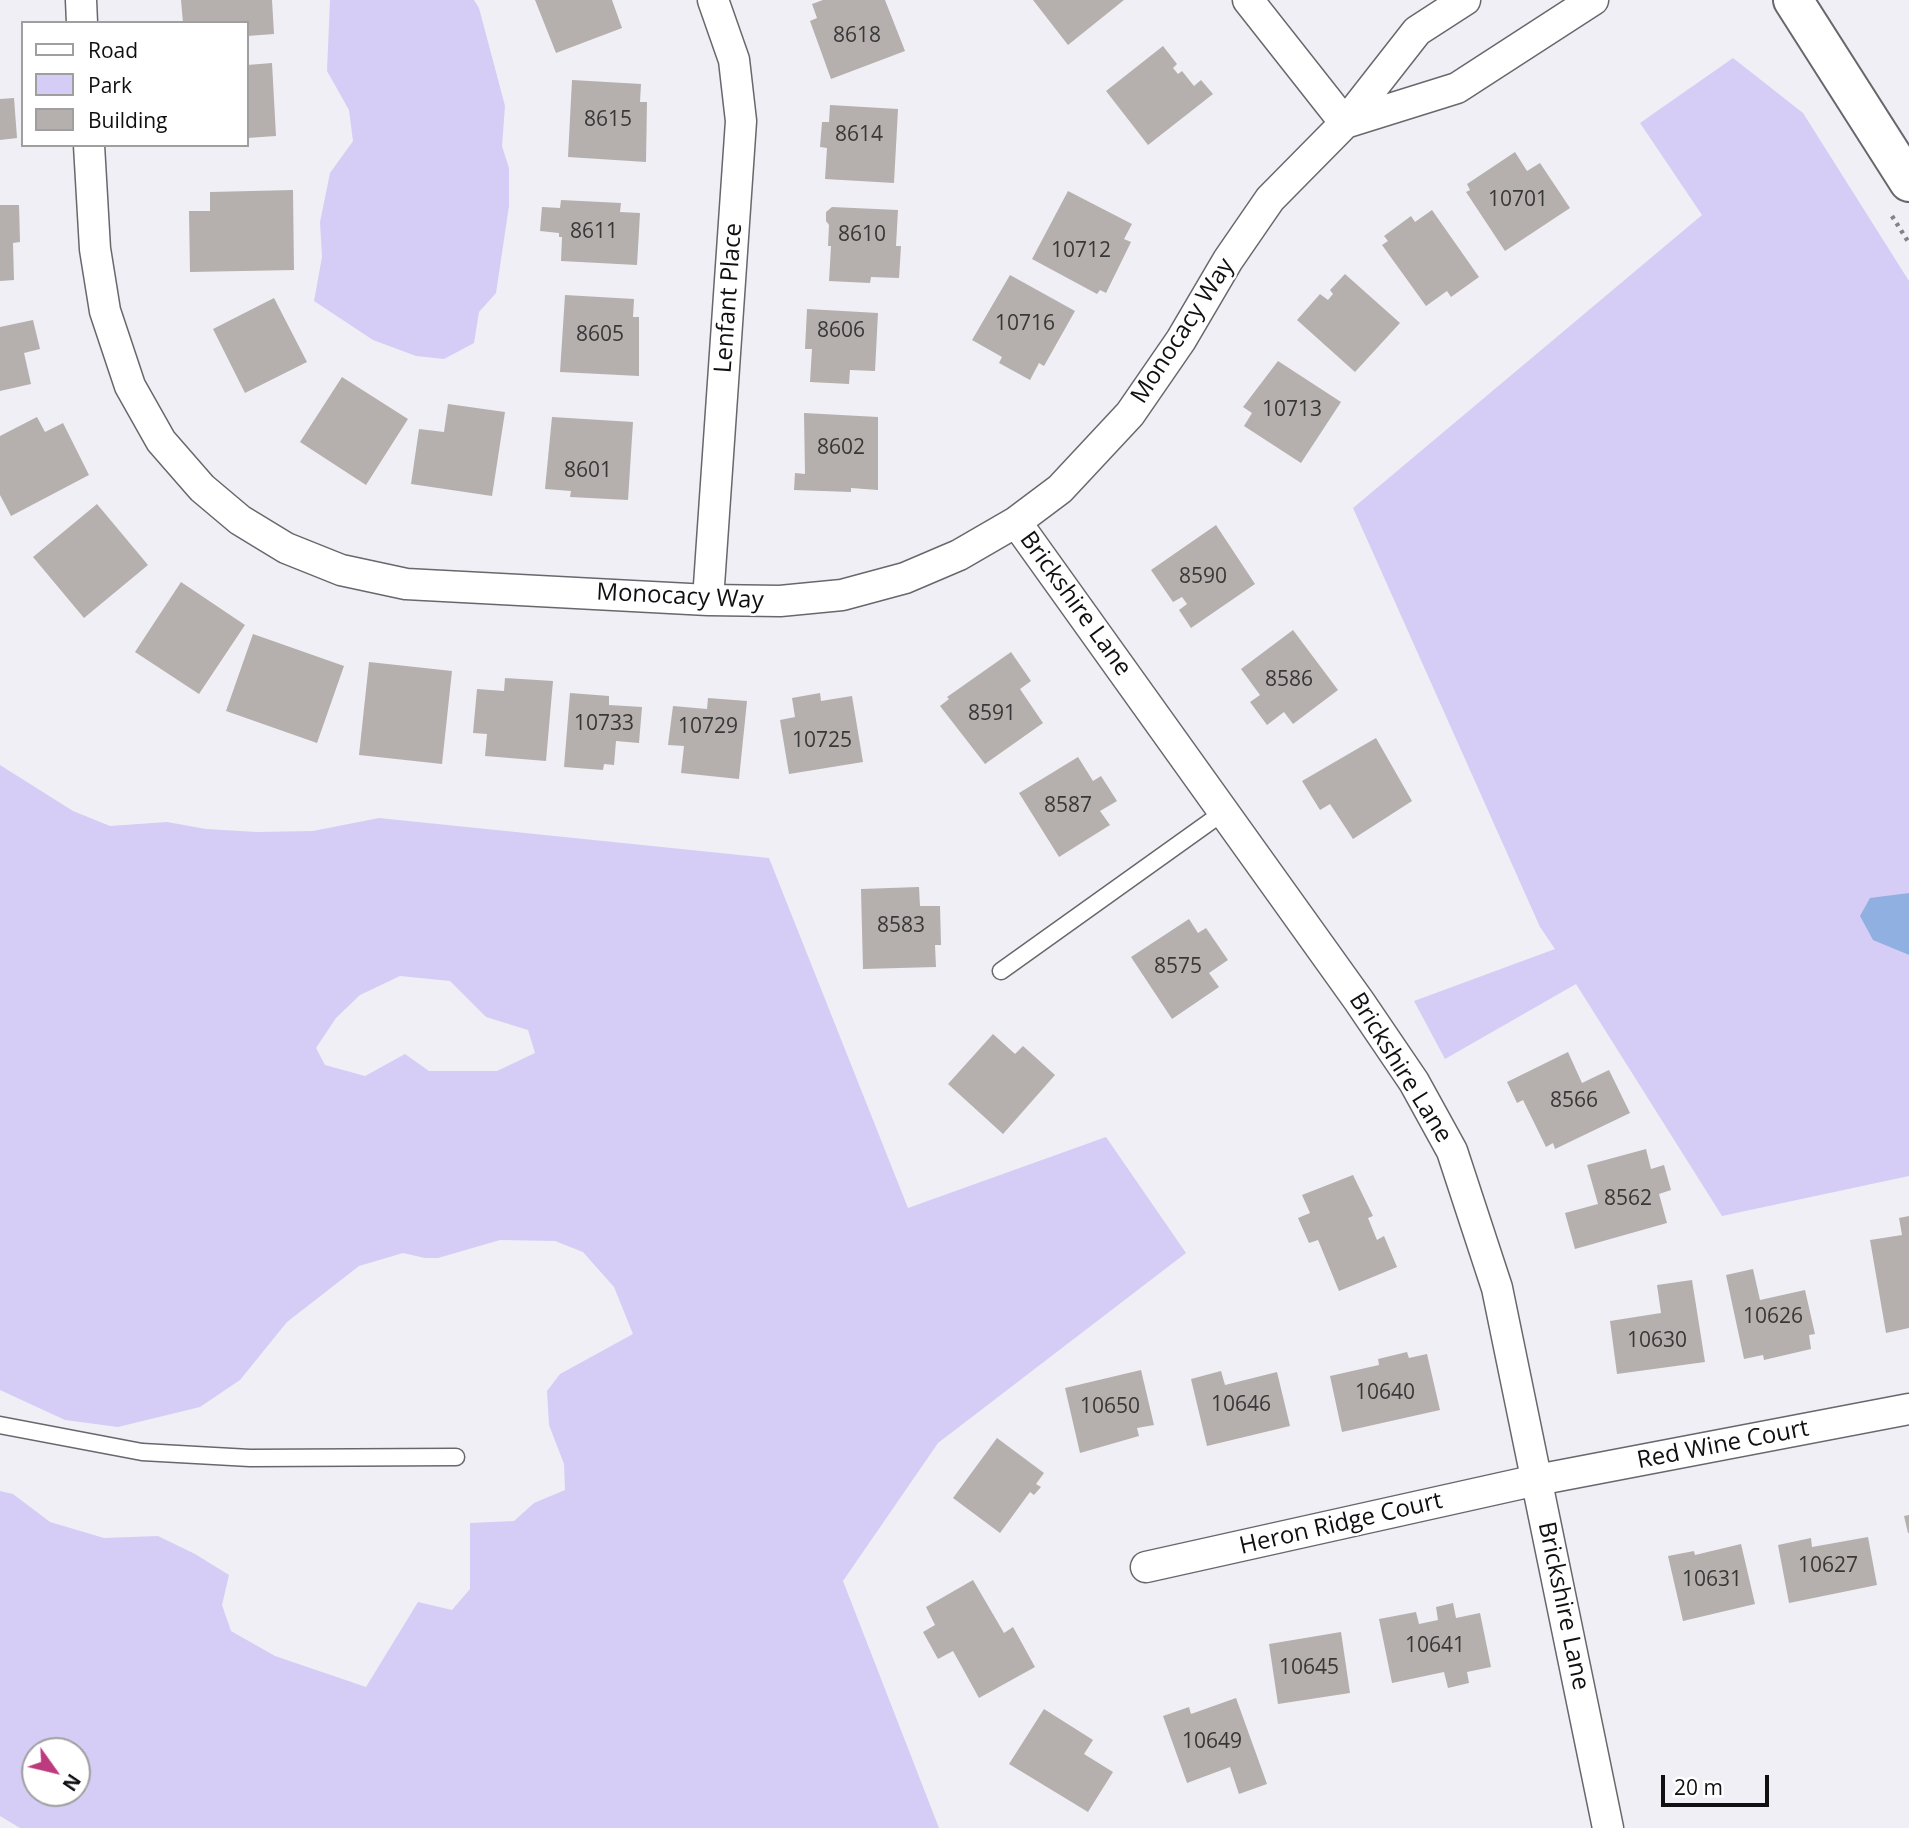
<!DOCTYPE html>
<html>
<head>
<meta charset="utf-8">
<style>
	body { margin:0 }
	#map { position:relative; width:1909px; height:1828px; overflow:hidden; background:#f0eff5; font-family:"Open Sans",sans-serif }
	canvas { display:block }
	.legend { position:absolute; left:21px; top:21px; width:228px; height:126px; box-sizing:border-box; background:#fff; border:2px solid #9f9fa0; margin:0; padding:9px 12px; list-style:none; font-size:21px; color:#101012 }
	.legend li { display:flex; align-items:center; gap:14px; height:35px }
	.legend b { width:35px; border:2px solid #9f9fa0 }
	.north { position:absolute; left:21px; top:1737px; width:70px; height:70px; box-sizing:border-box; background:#fff; border:2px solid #9f9fa0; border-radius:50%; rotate:124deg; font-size:19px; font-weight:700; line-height:28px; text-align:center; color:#101012 }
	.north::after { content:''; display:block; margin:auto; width:24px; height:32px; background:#bd3a7f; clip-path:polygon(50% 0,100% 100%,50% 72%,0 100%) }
	.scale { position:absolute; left:1661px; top:1775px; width:108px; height:32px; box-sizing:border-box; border:4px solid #101012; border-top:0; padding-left:9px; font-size:21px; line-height:24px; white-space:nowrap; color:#101012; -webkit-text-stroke:5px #fff; paint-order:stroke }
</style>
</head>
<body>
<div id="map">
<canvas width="1909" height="1828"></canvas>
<ul class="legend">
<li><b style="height:9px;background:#fff"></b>Road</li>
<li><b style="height:19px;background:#d5cdf5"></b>Park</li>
<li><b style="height:19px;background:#b5b0ad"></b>Building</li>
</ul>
<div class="north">N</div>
<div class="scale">20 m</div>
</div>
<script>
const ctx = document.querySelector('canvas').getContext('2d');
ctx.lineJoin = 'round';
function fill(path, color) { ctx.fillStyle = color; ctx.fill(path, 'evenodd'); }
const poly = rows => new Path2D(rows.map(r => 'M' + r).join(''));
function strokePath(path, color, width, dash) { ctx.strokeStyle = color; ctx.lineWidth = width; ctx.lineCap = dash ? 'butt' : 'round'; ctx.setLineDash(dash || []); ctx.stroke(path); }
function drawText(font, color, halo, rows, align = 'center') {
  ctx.font = font + ' "Open Sans",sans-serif'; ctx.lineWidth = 5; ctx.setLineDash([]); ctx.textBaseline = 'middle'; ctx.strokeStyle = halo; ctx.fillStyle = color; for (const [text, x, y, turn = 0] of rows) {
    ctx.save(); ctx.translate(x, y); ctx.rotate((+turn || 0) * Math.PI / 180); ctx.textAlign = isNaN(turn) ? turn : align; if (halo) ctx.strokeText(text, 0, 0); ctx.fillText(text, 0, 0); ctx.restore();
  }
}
fill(poly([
	[330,0,474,0,479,8,505,106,502,146,509,168,509,206,496,293,479,312,474,343,444,359,416,356,373,340,314,301,322,257,320,222,330,173,353,141,349,110,327,71],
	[1733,58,1803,113,1909,281,1909,893,1901,895,1873,939,1909,955,1909,1176,1722,1216,1576,984,1445,1059,1414,1001,1555,949,1540,927,1353,508,1702,215,1640,123],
	[0,765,73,811,110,826,167,822,206,829,257,832,313,831,379,818,769,858,908,1208,1106,1137,1186,1253,938,1443,843,1581,939,1828,20,1828,0,1816,0,1491,13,1494,50,1522,104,1538,158,1536,195,1554,229,1575,222,1605,231,1631,275,1656,366,1687,418,1602,452,1610,470,1589,470,1523,514,1521,534,1503,565,1490,564,1464,549,1425,547,1391,560,1374,633,1334,614,1287,583,1252,555,1241,500,1240,438,1258,425,1258,403,1253,359,1266,287,1322,240,1380,200,1407,118,1427,65,1420,0,1390],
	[400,976,450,981,486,1017,528,1030,535,1053,497,1071,429,1071,405,1054,365,1076,325,1065,316,1048,336,1018,360,995],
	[35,1751,77,1751,77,1793,35,1793]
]), '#d5cdf5');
fill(poly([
	[1909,893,1909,955,1873,940,1860,916,1870,898]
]), '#90b0e1');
fill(poly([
	[181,0,272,0,274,34,247,36,247,23,183,23],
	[535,0,612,0,622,28,556,53],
	[823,0,885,0,905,51,831,79,810,21,817,18,812,4],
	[1033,0,1124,0,1068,45],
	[1163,46,1177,64,1173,68,1178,74,1182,71,1194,86,1201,80,1213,94,1148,145,1106,91],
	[272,63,276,136,247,138,247,65],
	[572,80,641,84,640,102,647,102,646,162,568,157],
	[14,98,17,138,0,140,0,99],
	[830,105,898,109,894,183,825,179,827,148,820,147,822,122,829,122],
	[1515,152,1527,171,1540,163,1570,208,1505,251,1466,192,1470,190,1467,184],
	[293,190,294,270,190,272,189,211,210,211,210,192],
	[1068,191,1132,224,1124,239,1131,242,1106,293,1100,290,1097,294,1032,259],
	[561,200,621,203,620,212,640,213,637,265,561,261,562,237,559,237,559,233,540,231,542,207,560,208],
	[0,205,19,205,20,242,13,243,14,280,0,281],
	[832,207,898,210,896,246,901,246,899,278,871,277,870,283,829,281,831,246,828,246,829,225,826,221,826,212],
	[1432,210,1479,277,1451,297,1447,291,1426,306,1382,245,1388,241,1384,236,1411,216,1415,222],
	[1345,274,1400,323,1355,372,1297,320,1320,294,1328,300,1333,294,1330,290],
	[1010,275,1075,311,1044,366,1039,363,1030,380,999,363,1002,357,972,340],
	[565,295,634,299,633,317,639,317,639,376,560,372],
	[274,298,307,362,245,393,213,329],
	[807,309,878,313,875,371,850,370,849,384,810,382,812,349,805,349],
	[33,320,40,349,24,353,31,384,0,391,0,327],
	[1278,361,1341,402,1301,463,1244,426,1252,413,1243,407],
	[342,377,408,419,366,485,300,442],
	[448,404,505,412,492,496,411,484,419,429,444,432],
	[804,413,878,417,878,490,851,488,851,492,794,490,795,473,805,474],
	[37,417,45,432,63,423,89,475,11,516,0,495,0,436],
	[552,417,633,422,628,500,570,497,571,491,545,489],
	[97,504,148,565,84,618,33,557],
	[1216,525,1255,584,1191,628,1179,610,1187,604,1182,597,1173,602,1151,570],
	[181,582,245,625,199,694,135,652],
	[1293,630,1338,690,1293,724,1284,712,1267,725,1250,702,1260,695,1241,669],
	[253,634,344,666,317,743,226,711],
	[1011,652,1031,681,1020,689,1043,723,985,764,940,706,949,699,947,697],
	[369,662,452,671,442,764,359,755],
	[505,678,553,681,546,761,485,756,487,734,473,733,477,689,504,691],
	[570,693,609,696,609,705,642,707,639,743,616,741,614,765,604,764,603,770,564,767],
	[820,693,821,701,852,696,863,762,789,774,780,720,795,717,792,698],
	[708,698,747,701,739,779,681,773,684,746,668,745,673,706,707,709],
	[1376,738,1412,801,1353,839,1330,804,1320,810,1302,781],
	[1078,757,1093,781,1101,776,1117,801,1100,811,1110,825,1059,857,1019,793],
	[919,887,920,906,940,906,941,945,935,945,936,967,863,969,861,889],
	[1189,919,1198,933,1206,928,1228,960,1209,973,1219,987,1172,1019,1131,957],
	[993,1034,1015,1054,1023,1046,1055,1075,1003,1134,948,1084],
	[1568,1052,1582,1083,1609,1070,1630,1113,1555,1149,1553,1143,1546,1147,1523,1100,1517,1103,1507,1082],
	[1646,1149,1651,1169,1664,1165,1671,1190,1659,1194,1667,1223,1575,1249,1565,1213,1598,1204,1587,1165],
	[1353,1175,1373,1216,1368,1218,1377,1240,1384,1236,1397,1267,1339,1291,1318,1240,1309,1243,1298,1218,1310,1213,1302,1195],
	[1909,1216,1909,1328,1886,1333,1870,1240,1902,1235,1899,1218],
	[1753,1269,1760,1300,1805,1290,1815,1334,1809,1335,1811,1349,1764,1360,1763,1355,1744,1359,1726,1275],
	[1692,1280,1705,1362,1617,1374,1610,1321,1661,1313,1657,1285],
	[1407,1352,1409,1358,1427,1354,1440,1410,1342,1432,1330,1376,1379,1365,1378,1359],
	[1141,1370,1154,1425,1137,1428,1139,1436,1080,1453,1065,1388],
	[1221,1371,1225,1385,1277,1372,1290,1426,1207,1446,1191,1379],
	[997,1438,1044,1473,1036,1484,1041,1487,1034,1495,1030,1492,1000,1533,953,1498],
	[1909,1515,1909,1533,1908,1533,1904,1516],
	[1868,1537,1877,1585,1789,1603,1778,1545,1811,1538,1812,1547],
	[1741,1544,1755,1604,1683,1621,1668,1556,1694,1551,1695,1555],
	[973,1580,1004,1633,1013,1627,1035,1667,979,1698,953,1651,938,1659,923,1632,935,1625,926,1607],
	[1453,1603,1456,1618,1480,1613,1491,1667,1467,1672,1469,1683,1448,1688,1444,1672,1392,1683,1379,1619,1416,1612,1419,1624,1438,1620,1436,1607],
	[1341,1632,1350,1693,1278,1704,1269,1644],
	[1236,1698,1267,1784,1239,1794,1230,1767,1187,1783,1163,1716,1189,1707,1191,1714],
	[1044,1709,1093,1740,1084,1754,1113,1772,1088,1812,1009,1764]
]), '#b5b0ad');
const service = poly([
	[1001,971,1225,811],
	[0,1425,142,1452,250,1458,456,1457]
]);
const minor = poly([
	[81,0,82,23],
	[1248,0,1345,123],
	[1345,123,1457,88,1593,0],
	[89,145,95,249,105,311,130,386,161,441,202,488,240,520,286,548,341,570,406,584,708,600,780,601,842,595,905,578,959,555,1016,522,1060,489,1130,414,1181,340,1228,260,1270,199,1345,123,1417,31,1465,0],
	[1016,522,1359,1001,1414,1082,1452,1151,1497,1288,1608,1828],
	[708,600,741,121,734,60,713,0],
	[1146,1567,1537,1480,1909,1409]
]);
const trunk = poly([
	[1793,0,1909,182]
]);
strokePath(service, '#68686c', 19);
strokePath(minor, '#68686c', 33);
strokePath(trunk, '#68686c', 42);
strokePath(poly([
	[1892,216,1909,243]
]), '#838387', 4.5, [3.5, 5]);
strokePath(service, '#fff', 16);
strokePath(minor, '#fff', 30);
strokePath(trunk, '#fff', 38);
drawText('21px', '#393839', null, [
	["8618",857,36],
	["8615",608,120],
	["8614",859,135],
	["10701",1518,200],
	["8611",594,232],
	["8610",862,235],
	["10712",1081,251],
	["10716",1025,324],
	["8606",841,331],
	["8605",600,335],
	["10713",1292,410],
	["8602",841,448],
	["8601",588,471],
	["8590",1203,577],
	["8586",1289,680],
	["8591",992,714],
	["10733",604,724],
	["10729",708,727],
	["10725",822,741],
	["8587",1068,806],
	["8583",901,926],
	["8575",1178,967],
	["8566",1574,1101],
	["8562",1628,1199],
	["10626",1773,1317],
	["10630",1657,1341],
	["10640",1385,1393],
	["10646",1241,1405],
	["10650",1110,1407],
	["10627",1828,1566],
	["10631",1712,1580],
	["10641",1435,1646],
	["10645",1309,1668],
	["10649",1212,1742]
]);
drawText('24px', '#101012', '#fff', [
	["Lenfant Place",729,298,-86],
	["Monocacy Way",1183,331,-57],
	["Monocacy Way",680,597,3],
	["Brickshire Lane",1075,604,54],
	["Brickshire Lane",1400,1068,58],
	["Red Wine Court",1723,1445,-11],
	["Heron Ridge Court",1341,1524,-13],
	["Brickshire Lane",1563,1606,78]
]);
</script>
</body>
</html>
